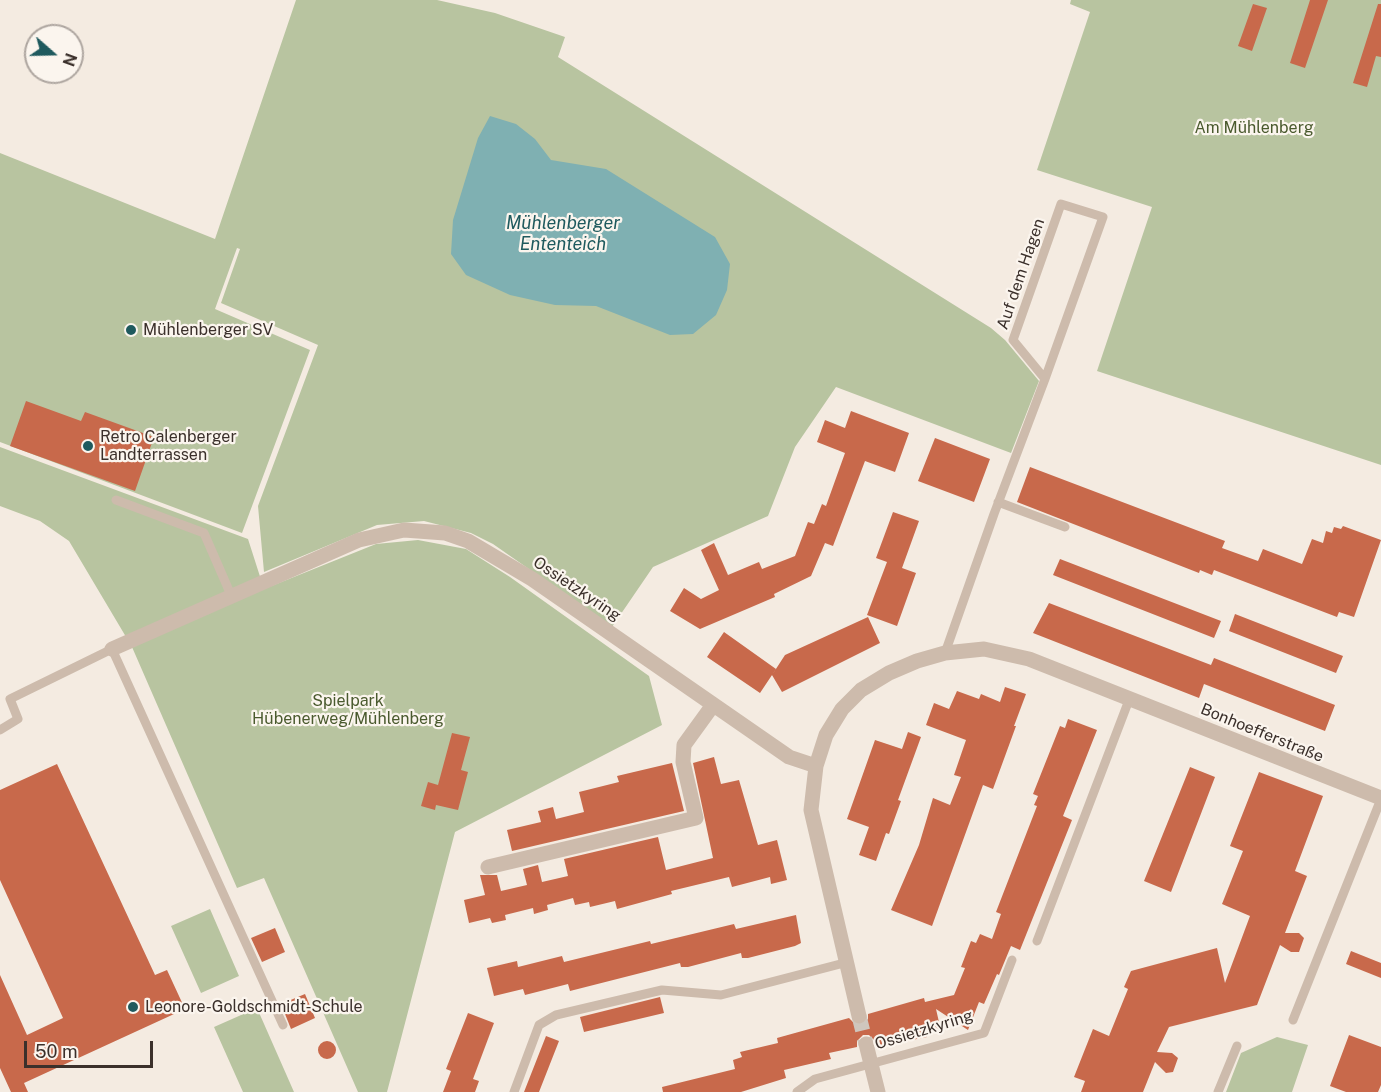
<!DOCTYPE html>
<html>
<head>
<meta charset="utf-8">
<style>
	body { margin:0 }
	#map { position:relative; width:1381px; height:1092px; overflow:hidden; background:#f4ebe1; font-family:"Public Sans",sans-serif }
	canvas { display:block }
	.north { position:absolute; left:24px; top:24px; width:60px; height:60px; box-sizing:border-box; background:#fbf5ee; border:2px solid #aea6a0; border-radius:50%; rotate:110deg; font-size:16px; font-weight:700; line-height:24px; text-align:center; color:#3b302b }
	.north::after { content:''; display:block; margin:auto; width:21px; height:27px; background:#1f5a5e; clip-path:polygon(50% 0,100% 100%,50% 72%,0 100%) }
	.scale { position:absolute; left:24px; top:1041px; width:129px; height:27px; box-sizing:border-box; border:3px solid #3b302b; border-top:0; padding-left:8px; font-size:18px; line-height:21px; white-space:nowrap; color:#3b302b; -webkit-text-stroke:4px #fbf5ee; paint-order:stroke }
</style>
</head>
<body>
<div id="map">
<canvas width="1381" height="1092"></canvas>
<div class="north">N</div>
<div class="scale">50 m</div>
</div>
<script>
const ctx = document.querySelector('canvas').getContext('2d');
ctx.lineJoin = 'round';
function fill(path, color) { ctx.fillStyle = color; ctx.fill(path, 'evenodd'); }
const poly = rows => new Path2D(rows.map(r => 'M' + r).join(''));
function strokePath(path, color, width, dash) { ctx.strokeStyle = color; ctx.lineWidth = width; ctx.lineCap = dash ? 'butt' : 'round'; ctx.setLineDash(dash || []); ctx.stroke(path); }
function drawText(font, color, halo, rows, align = 'center') {
  ctx.font = font + ' "Public Sans",sans-serif'; ctx.lineWidth = 4.5; ctx.setLineDash([]); ctx.textBaseline = 'middle'; ctx.strokeStyle = halo; ctx.fillStyle = color; for (const [text, x, y, turn = 0] of rows) {
    ctx.save(); ctx.translate(x, y); ctx.rotate((+turn || 0) * Math.PI / 180); ctx.textAlign = isNaN(turn) ? turn : align; if (halo) ctx.strokeText(text, 0, 0); ctx.fillText(text, 0, 0); ctx.restore();
  }
}
fill(poly([
	[296,0,437,0,495,13,565,37,558,57,991,328,1005,340,1039,381,1011,453,836,387,795,447,768,516,653,567,612,627,493,544,471,533,424,521,377,525,264,572,258,506,318,345,221,303,240,249,237,248,215,309,310,350,242,533,0,442,0,153,215,239],
	[1071,0,1381,0,1381,465,1097,371,1152,207,1037,170,1090,12,1070,4],
	[0,447,248,539,264,589,376,544,418,540,466,549,510,577,649,676,662,725,455,832,387,1092,358,1092,264,878,237,888,132,647,69,541,40,521,0,506],
	[210,909,239,976,201,993,171,926],
	[257,1008,294,1092,243,1092,214,1027],
	[1277,1037,1308,1045,1292,1092,1226,1092,1241,1053]
]), '#b8c4a0');
fill(poly([
	[490,116,516,124,535,139,551,160,606,169,715,237,730,264,727,290,716,315,693,334,670,335,596,306,555,305,510,295,466,275,451,254,453,220,478,138]
]), '#7fb0b2');
fill(poly([
	[1310,0,1328,0,1305,68,1290,63],
	[1253,4,1267,8,1252,51,1238,46],
	[1378,4,1381,4,1381,57,1376,56,1367,87,1353,83],
	[26,401,81,421,85,412,154,437,135,491,10,446],
	[851,411,909,433,895,472,865,461,833,546,825,543,811,576,774,594,775,597,700,629,670,611,684,588,701,599,719,590,701,550,714,543,728,575,759,562,762,569,795,556,808,522,814,524,822,504,826,506,845,453,817,442,825,420,845,428],
	[935,438,990,459,974,502,918,481],
	[1030,467,1225,541,1222,548,1258,561,1263,549,1302,564,1312,539,1323,543,1326,531,1332,533,1334,527,1341,529,1343,526,1381,540,1354,617,1339,612,1337,617,1214,570,1212,575,1200,570,1199,573,1017,502],
	[893,512,919,521,902,568,916,573,897,626,867,615,887,562,876,558],
	[1060,559,1221,621,1214,638,1053,575],
	[1049,603,1211,665,1214,658,1335,705,1325,731,1204,684,1199,698,1033,633],
	[1235,614,1343,656,1336,673,1229,631],
	[868,617,880,643,782,692,772,675,785,655],
	[724,632,776,669,760,693,707,657],
	[1005,687,1026,694,1014,726,1016,726,993,789,983,785,932,926,891,910,919,845,933,798,950,805,961,777,954,775,966,740,926,725,934,703,949,709,957,691,979,699,981,694,1000,702],
	[1068,719,1097,730,1063,816,1072,820,1020,950,1011,946,999,975,997,974,984,1004,979,1002,968,1030,936,1009,941,1031,926,1035,927,1037,881,1046,879,1041,876,1042,869,1035,863,1035,857,1041,857,1047,829,1053,831,1059,784,1070,786,1078,741,1092,663,1092,662,1087,735,1069,733,1060,742,1057,740,1052,778,1043,777,1038,849,1018,856,1025,862,1025,868,1019,868,1014,924,998,925,1002,954,995,965,968,961,967,971,941,976,943,980,934,992,939,1001,914,996,912,1037,806,1034,805,1038,796,1033,794,1060,726,1065,728],
	[908,732,921,737,898,800,901,801,889,834,886,833,876,861,859,855,869,827,847,819,875,740,902,749],
	[452,733,470,737,461,770,468,772,458,810,436,805,435,810,421,806,428,782,438,785],
	[714,757,721,784,739,780,758,845,777,840,787,880,771,884,770,877,732,887,729,877,671,891,672,894,617,909,615,901,590,907,589,902,575,905,573,898,547,905,548,910,534,914,533,908,505,915,506,920,492,923,490,918,469,923,464,900,485,895,480,875,497,875,501,891,527,885,523,869,538,865,542,882,568,876,564,859,658,837,666,870,713,858,693,763],
	[672,763,684,811,512,851,507,830,541,822,538,811,553,807,556,819,584,812,579,792,619,782,617,776],
	[57,764,155,975,167,970,185,1009,24,1083,28,1092,11,1092,0,1068,0,975,27,1035,63,1018,0,880,0,790],
	[1190,767,1215,777,1171,892,1144,881],
	[1259,772,1323,796,1295,871,1307,876,1285,933,1299,933,1304,938,1299,952,1291,952,1280,945,1257,1005,1169,1027,1157,1052,1172,1053,1178,1058,1173,1072,1166,1073,1155,1062,1143,1092,1081,1092,1085,1081,1074,1077,1093,1029,1109,1036,1128,989,1124,987,1131,971,1217,948,1225,983,1250,916,1222,904,1243,851,1230,846],
	[796,915,801,943,795,946,748,958,742,958,741,953,688,967,681,967,680,963,570,991,568,984,525,995,523,989,494,996,487,968,517,961,518,967,562,956,564,962,650,941,651,944,734,924,736,929],
	[275,928,285,952,262,962,251,938],
	[1351,951,1381,963,1381,978,1346,964],
	[305,994,315,1018,291,1029,281,1004],
	[660,997,664,1013,584,1032,580,1017],
	[468,1013,494,1023,473,1079,479,1081,475,1092,443,1092,451,1071,446,1069],
	[1349,1035,1381,1047,1381,1085,1378,1092,1346,1092,1330,1086],
	[546,1036,559,1041,539,1092,524,1092],
	'318 1050a9 9 0 1 1 18 0a9 9 0 1 1-18 0Z'
]), '#c8694b');
strokePath(poly([
	[859,1016,866,1044]
]), '#cfc6bd', 15, [15, 8]);
strokePath(poly([
	[116,500,204,533,231,595],
	[998,502,1065,527],
	[945,653,994,514,1045,379,1103,217,1061,204,1013,340,1045,379],
	[0,730,18,719,10,699,112,649,283,1025],
	[1037,941,1129,700],
	[1293,1020,1381,799],
	[514,1092,539,1025,556,1015,662,990,721,995,848,962],
	[797,1092,815,1079,984,1033,1012,960],
	[1218,1092,1237,1046]
]), '#cdbbac', 9);
strokePath(poly([
	[112,649,359,540,404,530,445,533,468,541,532,579,789,757,816,766,811,810,859,1016],
	[816,766,826,735,842,709,861,690,889,673,917,661,945,653,984,649,1029,659,1381,798],
	[488,867,696,818,683,762,684,745,713,705],
	[866,1044,878,1092]
]), '#cdbbac', 15);
for (const [x, y, r, color] of [
	[131,330,6,"#1f5a5e"],
	[88,446,6,"#1f5a5e"],
	[133,1007,6,"#1f5a5e"]
]) { const dot = new Path2D(); dot.arc(x, y, r, 0, 2 * Math.PI); ctx.fillStyle = color; ctx.fill(dot); strokePath(dot, '#fbf5ee', 2); }
drawText('16px', '#4a5a2e', '#fbf5ee', [
	["Am Mühlenberg",1254,128],
	["Spielpark",348,701],
	["Hübenerweg/Mühlenberg",348,719]
]);
drawText('16px', '#3b302b', '#fbf5ee', [
	["Auf dem Hagen",1021,274,-71],
	["Ossietzkyring",577,589,34],
	["Bonhoefferstraße",1262,733,22],
	["Ossietzkyring",924,1030,-17]
]);
drawText('16px', '#3b302b', '#fbf5ee', [
	["Mühlenberger SV",143,330],
	["Retro Calenberger",100,437],
	["Landterrassen",100,455],
	["Leonore-Goldschmidt-Schule",145,1007]
], 'left');
drawText('italic 18px', '#1f5a5e', '#fbf5ee', [
	["Mühlenberger",563,223],
	["Ententeich",563,244]
]);
</script>
</body>
</html>
